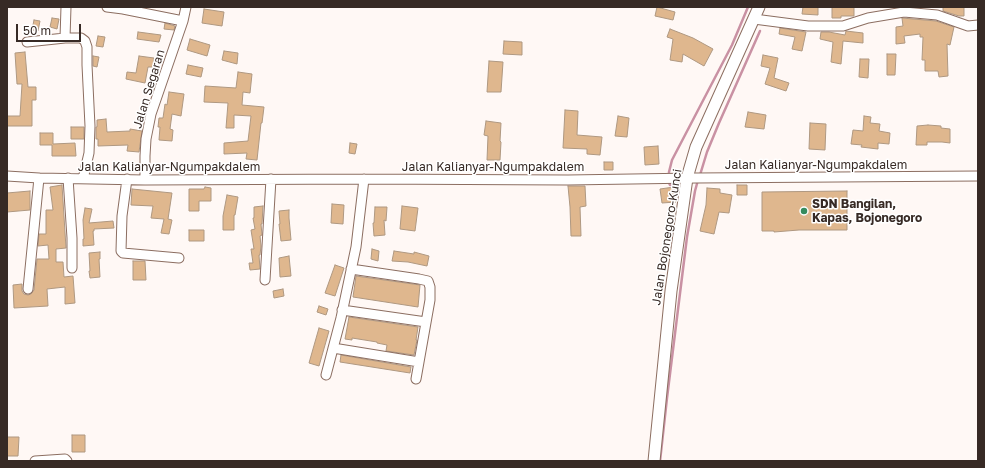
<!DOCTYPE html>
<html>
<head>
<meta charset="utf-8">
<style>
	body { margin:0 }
	#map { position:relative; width:985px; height:468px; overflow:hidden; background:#fff8f5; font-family:"Golos Text",sans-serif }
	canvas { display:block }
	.frame { position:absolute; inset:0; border:8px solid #372a25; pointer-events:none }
	.scale { position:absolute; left:16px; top:24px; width:65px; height:18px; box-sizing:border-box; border:2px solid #372a25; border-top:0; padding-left:5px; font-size:12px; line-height:14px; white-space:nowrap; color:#372a25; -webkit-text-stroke:3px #fff; paint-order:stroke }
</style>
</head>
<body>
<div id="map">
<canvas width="985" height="468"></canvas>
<div class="frame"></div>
<div class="scale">50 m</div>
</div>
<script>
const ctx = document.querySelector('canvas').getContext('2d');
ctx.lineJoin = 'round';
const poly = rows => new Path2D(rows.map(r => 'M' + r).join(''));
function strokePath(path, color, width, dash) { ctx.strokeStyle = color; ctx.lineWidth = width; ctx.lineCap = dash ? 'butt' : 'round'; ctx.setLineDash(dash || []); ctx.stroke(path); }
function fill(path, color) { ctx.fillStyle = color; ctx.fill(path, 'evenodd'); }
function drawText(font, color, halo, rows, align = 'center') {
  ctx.font = font + ' "Golos Text",sans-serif'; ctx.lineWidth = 3; ctx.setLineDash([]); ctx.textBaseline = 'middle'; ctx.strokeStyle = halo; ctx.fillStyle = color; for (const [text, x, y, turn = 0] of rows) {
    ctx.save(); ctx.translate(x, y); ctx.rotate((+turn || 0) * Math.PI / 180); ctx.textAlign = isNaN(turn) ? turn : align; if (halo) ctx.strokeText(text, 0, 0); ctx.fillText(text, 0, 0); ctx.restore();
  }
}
strokePath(poly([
	[700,175,707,152,719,123,760,31],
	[682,185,670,185,669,183,669,172,672,160,732,45,748,7],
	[660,461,667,398,687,237,695,191,698,180]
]), '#c991a3', 2.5);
const building = poly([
	[657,7,675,12,673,20,655,16,657,7],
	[803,7,818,7,818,15,802,14,803,7],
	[832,7,854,7,854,16,841,16,841,18,832,18,832,7],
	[943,7,964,7,964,16,959,16,943,11,943,7],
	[204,9,224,12,222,26,202,23,204,9],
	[52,18,59,19,57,29,50,27,52,18],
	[902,18,936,21,954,27,950,45,947,44,948,76,939,77,938,71,925,71,925,60,922,60,923,37,920,37,920,34,904,36,905,43,896,44,896,27,903,26,902,18],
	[34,20,40,21,38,31,32,30,34,20],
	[165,23,175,26,174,30,164,29,165,23],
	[780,28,806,32,802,51,792,49,795,37,779,34,780,28],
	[670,29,693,38,713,49,704,66,683,54,682,62,670,60,673,39,667,37,670,29],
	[846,31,863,33,863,43,843,41,841,64,831,62,833,42,820,39,821,32,829,32,845,35,846,31],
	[138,32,161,35,159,42,137,39,138,32],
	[98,36,105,37,103,47,96,46,98,36],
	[190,39,210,45,207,56,187,50,190,39],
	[504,41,522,42,522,55,503,54,504,41],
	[224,51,238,53,237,64,222,60,224,51],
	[25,52,28,87,36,87,36,100,32,100,32,126,7,126,7,116,20,116,22,84,17,84,15,53,25,52],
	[887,54,896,54,895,75,887,75,887,54],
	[763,55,778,58,774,78,789,83,786,91,765,84,770,68,761,66,763,55],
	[93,56,99,57,97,67,93,66,93,56],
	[139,56,154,58,153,67,148,67,145,83,126,79,127,72,136,73,139,56],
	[860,59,869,59,868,78,859,77,860,59],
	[489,61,503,62,501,92,487,92,489,61],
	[188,65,203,68,201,77,186,74,188,65],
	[238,72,252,74,250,93,243,92,242,105,264,107,262,123,261,123,257,160,246,159,247,153,224,154,224,143,248,141,251,116,234,115,234,128,226,128,228,103,204,102,205,86,236,88,238,72],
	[169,92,184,94,181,116,172,114,170,129,173,130,172,141,159,140,160,127,158,127,159,118,163,118,165,104,167,105,169,92],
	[565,110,578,111,577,135,602,137,600,155,587,154,587,149,563,148,565,110],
	[748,112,766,115,764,129,745,127,748,112],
	[618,116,629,118,627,137,615,136,618,116],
	[864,116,871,117,870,123,880,124,879,131,890,133,889,144,878,143,878,149,861,147,862,145,851,144,853,130,863,131,864,116],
	[106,119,107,132,130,131,130,129,142,131,139,152,127,151,128,145,98,146,98,139,96,139,96,127,97,127,97,120,106,119],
	[486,121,501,123,500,141,501,142,500,160,487,160,488,136,484,135,486,121],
	[810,123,826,124,825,150,809,149,810,123],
	[928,125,941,126,941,128,950,129,950,143,942,142,927,142,927,145,916,145,917,126,928,125],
	[71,127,84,127,84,139,71,139,71,127],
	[40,133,53,133,53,144,75,143,76,156,52,156,52,145,40,145,40,133],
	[350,143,357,144,355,154,349,153,350,143],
	[658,146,659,164,645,165,644,147,658,146],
	[604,162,613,162,613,170,604,170,604,162],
	[62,185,66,248,56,249,56,262,63,262,64,277,73,276,75,303,65,304,65,287,47,289,48,306,14,308,13,285,22,284,22,291,24,294,28,295,31,294,34,290,37,259,49,259,48,245,38,246,39,234,46,234,46,210,53,210,50,187,62,185],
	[737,185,747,185,747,195,737,195,737,185],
	[568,186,585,186,586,206,580,207,581,236,571,236,570,207,568,186],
	[205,187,211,188,211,201,199,201,199,211,189,211,189,189,204,189,205,187],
	[674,187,676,202,662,203,660,189,674,187],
	[707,188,720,189,720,193,732,195,729,213,719,212,714,234,700,231,706,205,707,188],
	[132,189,172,193,168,219,172,220,169,234,161,233,164,219,151,218,153,206,131,205,132,189],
	[30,191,30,210,7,212,7,193,30,191],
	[847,191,847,230,799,230,774,232,774,231,762,231,762,192,847,191],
	[227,195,238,197,235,215,234,215,234,230,223,230,223,216,227,195],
	[332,204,344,205,343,224,331,223,332,204],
	[263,206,262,224,261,224,262,235,260,236,261,246,260,255,259,255,260,269,250,270,249,263,253,263,251,249,254,249,251,230,255,229,253,218,254,218,254,207,263,206],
	[402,206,418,208,415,231,400,229,402,206],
	[375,207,387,207,386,221,384,220,385,235,374,236,373,223,374,223,375,207],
	[85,208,92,209,89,223,113,221,114,228,94,229,94,231,93,231,94,245,83,246,83,239,84,239,83,220,85,208],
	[289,210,289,218,291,240,281,241,279,224,280,224,279,211,289,210],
	[189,230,204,230,204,241,189,241,189,230],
	[372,249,379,251,378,261,371,259,372,249],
	[394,251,414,254,414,252,429,256,427,266,408,262,392,261,394,251],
	[100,252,100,259,99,259,100,277,90,278,89,271,90,271,89,253,100,252],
	[289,256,291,276,280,277,279,258,289,256],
	[133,261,145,261,146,280,133,280,133,261],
	[335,265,344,268,335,296,325,293,335,265],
	[356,276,420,285,418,307,353,297,356,276],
	[283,289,284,296,274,298,273,291,283,289],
	[319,306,328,309,326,315,317,312,319,306],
	[349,317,418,327,416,340,417,340,414,355,386,351,387,345,377,343,377,342,352,338,352,340,345,339,349,317],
	[319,328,329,331,319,366,309,363,319,328],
	[341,355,411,367,410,373,340,362,341,355],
	[72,435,85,435,85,452,72,452,72,435],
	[7,437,19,437,18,456,7,456,7,437]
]);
fill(building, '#dfb78e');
strokePath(building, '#af9881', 1);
const minor = poly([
	[107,7,123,9,183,21],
	[754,19,808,26,843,26,868,18,904,12,937,15,968,26,978,25],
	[65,38,66,7],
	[27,42,65,38,81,38,85,41,87,47,87,65,90,126,89,153,83,179],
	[7,176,39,178,145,180,364,179,568,180,696,178,978,176],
	[68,178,72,238,72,268],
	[127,179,122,216,121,251,123,253,179,258],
	[145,180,145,156,146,139,151,114,183,21,186,7],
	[351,269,419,279,428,281,430,287,430,300,416,379],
	[265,280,271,179],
	[28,289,39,178],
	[342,310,426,322],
	[333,348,419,362],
	[326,375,341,318,356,247,364,179],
	[35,461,65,459,67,461]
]);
const major = poly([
	[654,461,671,291,687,178,696,147,759,7]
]);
strokePath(minor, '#8c6e61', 11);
strokePath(major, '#8c6e61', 13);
strokePath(minor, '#fff', 9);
strokePath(major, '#fff', 11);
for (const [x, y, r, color] of [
	[804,211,4,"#368b5e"]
]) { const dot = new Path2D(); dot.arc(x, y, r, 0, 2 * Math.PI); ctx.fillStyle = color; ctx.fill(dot); strokePath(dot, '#fff', 1.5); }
drawText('12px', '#372a25', '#fff', [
	["Jalan Segaran",149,89,-73],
	["Jalan Kalianyar-Ngumpakdalem",816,165],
	["Jalan Kalianyar-Ngumpakdalem",169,167],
	["Jalan Kalianyar-Ngumpakdalem",493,167],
	["Jalan Bojonegoro-Kunci",667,237,-81]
]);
drawText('bold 12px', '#372a25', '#fff', [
	["SDN Bangilan,",812,204],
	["Kapas, Bojonegoro",812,218]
], 'left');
</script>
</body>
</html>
